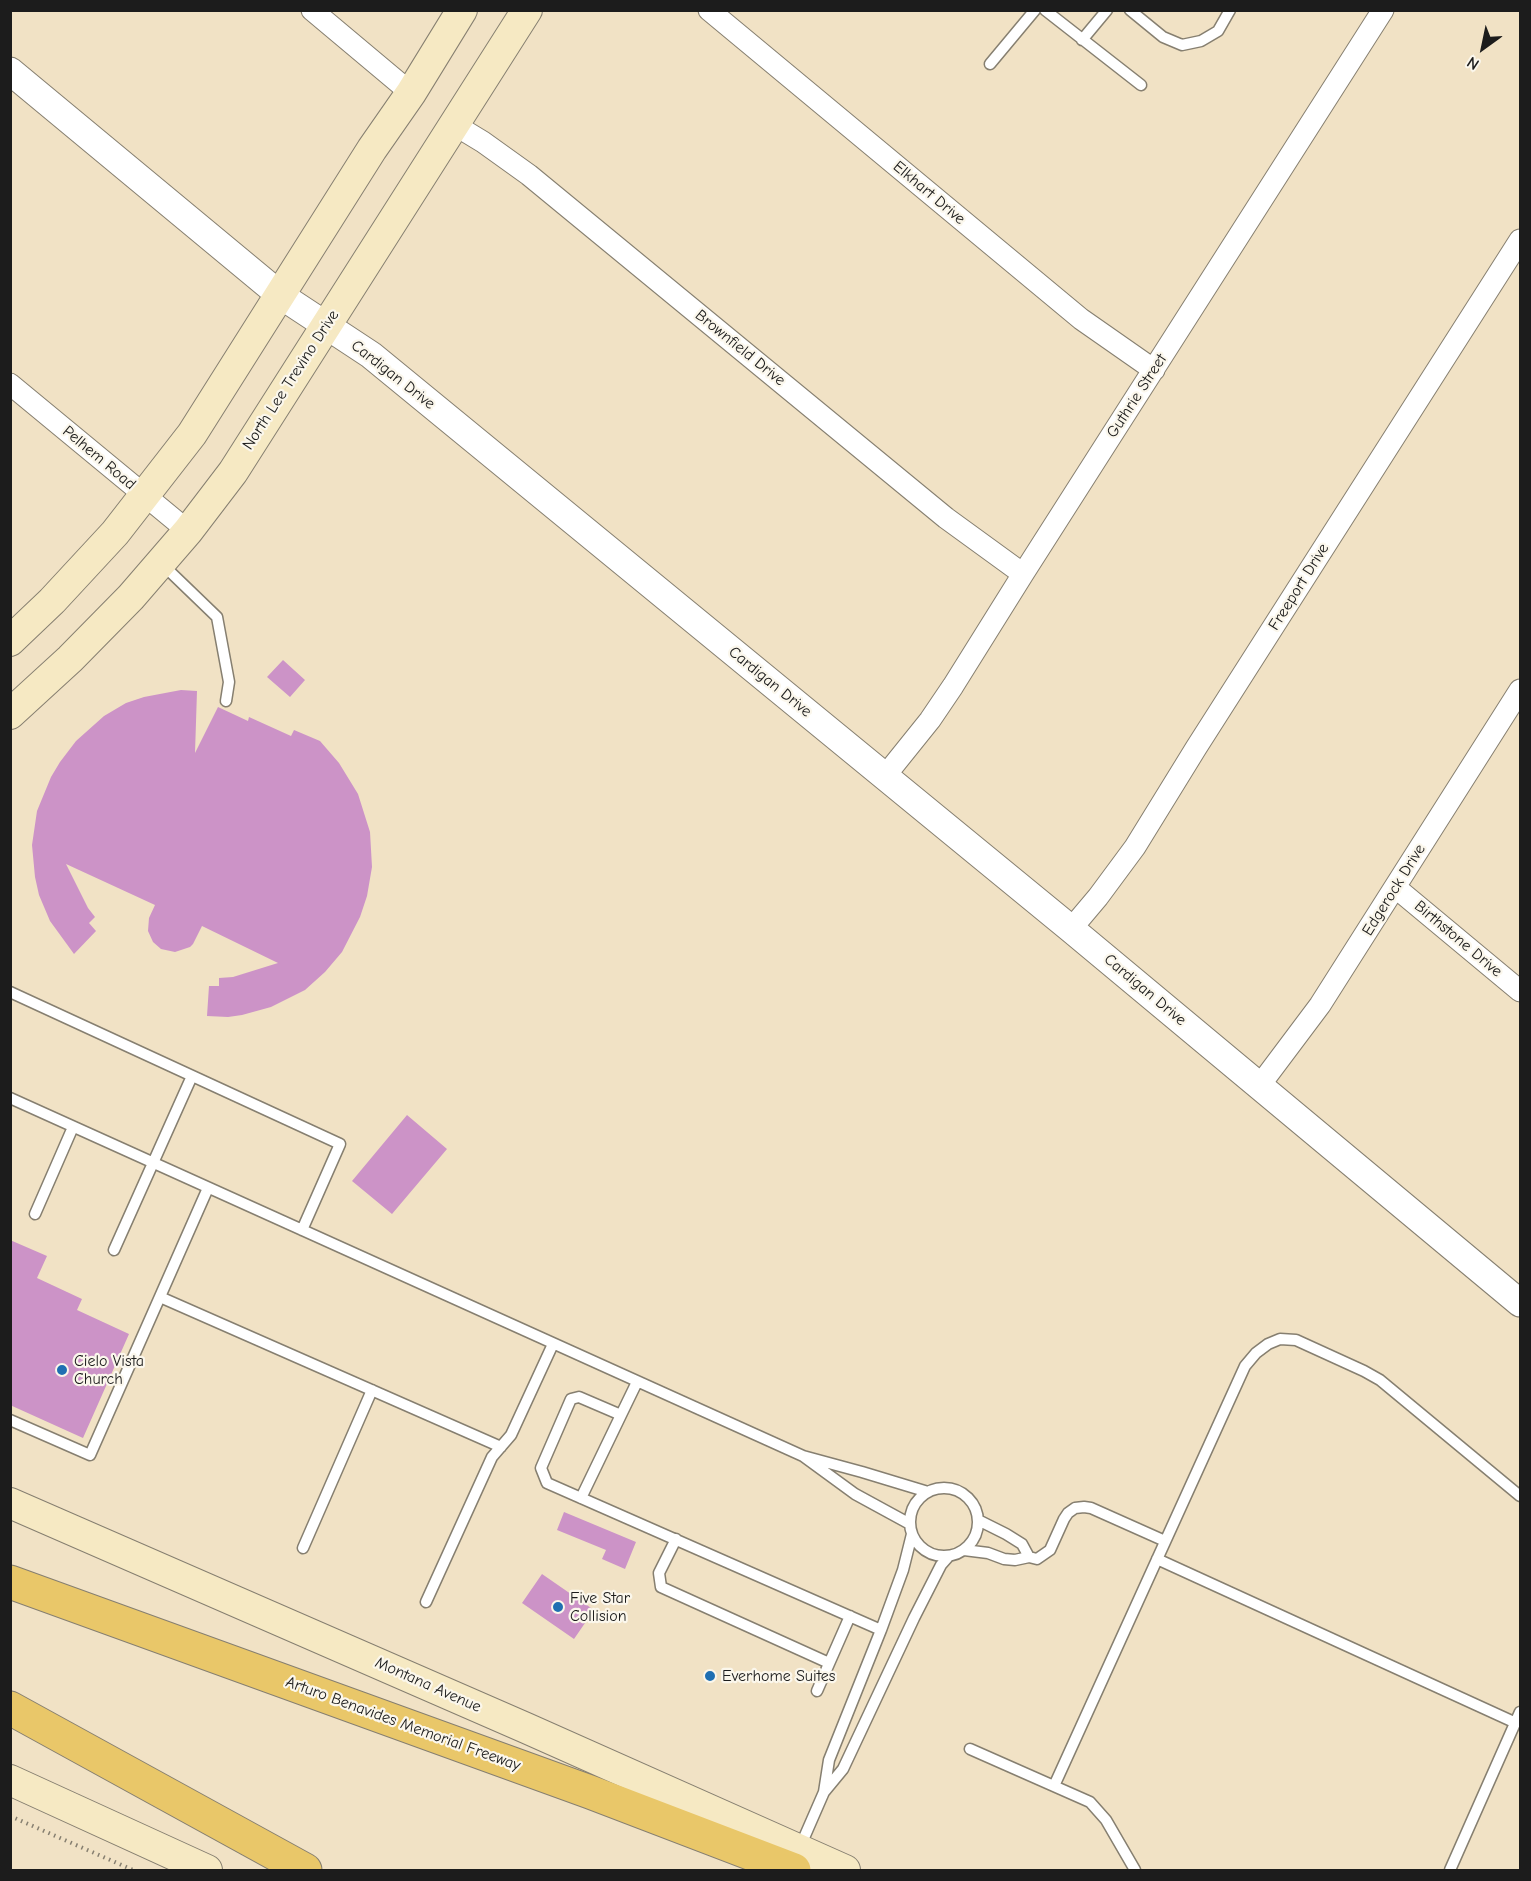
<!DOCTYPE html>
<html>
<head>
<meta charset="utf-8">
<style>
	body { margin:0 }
	#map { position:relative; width:1531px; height:1881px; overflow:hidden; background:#f1e2c5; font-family:"Comic Neue",sans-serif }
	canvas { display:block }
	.frame { position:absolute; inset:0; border:12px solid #1c1c1c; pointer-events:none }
	.north { position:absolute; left:1453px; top:18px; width:60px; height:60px; -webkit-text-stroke:4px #fbf7ec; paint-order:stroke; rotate:213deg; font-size:16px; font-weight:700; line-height:24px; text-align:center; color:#1c1c1c }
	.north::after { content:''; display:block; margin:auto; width:21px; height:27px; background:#1c1c1c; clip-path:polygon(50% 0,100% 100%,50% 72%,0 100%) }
</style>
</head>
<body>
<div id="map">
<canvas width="1531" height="1881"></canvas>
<div class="frame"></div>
<div class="north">N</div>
</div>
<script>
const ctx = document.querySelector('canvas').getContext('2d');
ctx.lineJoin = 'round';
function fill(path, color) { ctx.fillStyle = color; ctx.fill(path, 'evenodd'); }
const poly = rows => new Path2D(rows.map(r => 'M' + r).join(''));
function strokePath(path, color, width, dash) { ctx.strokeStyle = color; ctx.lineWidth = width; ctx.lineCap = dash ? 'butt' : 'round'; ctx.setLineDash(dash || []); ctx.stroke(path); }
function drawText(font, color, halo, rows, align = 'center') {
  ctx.font = font + ' "Comic Neue",sans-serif'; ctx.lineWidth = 4.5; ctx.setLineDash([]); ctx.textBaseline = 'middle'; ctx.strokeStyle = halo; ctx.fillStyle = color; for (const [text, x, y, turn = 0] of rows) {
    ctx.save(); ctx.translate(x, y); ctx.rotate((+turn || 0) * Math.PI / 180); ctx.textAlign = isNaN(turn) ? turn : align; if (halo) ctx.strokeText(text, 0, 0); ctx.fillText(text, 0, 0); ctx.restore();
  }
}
fill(poly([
	[283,660,305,680,290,697,267,677],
	[181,690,197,691,195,753,218,707,248,721,249,717,291,736,294,730,320,741,339,763,358,794,370,832,372,867,367,896,360,917,342,952,325,972,305,990,271,1007,242,1015,228,1017,207,1016,209,986,219,986,219,978,233,977,278,963,202,926,193,944,190,947,175,952,161,949,153,942,148,931,149,918,155,905,66,864,88,908,95,917,89,923,96,931,74,954,50,921,39,895,35,877,32,845,37,811,51,777,60,762,76,741,104,716,126,703,144,697],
	[407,1115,447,1149,392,1214,352,1181],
	[10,1240,47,1256,37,1278,82,1299,77,1310,129,1334,83,1438,10,1405],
	[564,1512,636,1542,625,1569,602,1559,606,1550,557,1530],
	[542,1574,594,1610,574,1639,522,1603]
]), '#cc93c7');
const service = poly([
	[1045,10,1141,85],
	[1130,10,1163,37,1182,45,1201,41,1218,31,1230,10],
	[1082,40,1107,10],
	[990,64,1035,10],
	[162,564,217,617,229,682,226,701],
	[10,992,340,1144,302,1230],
	[10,1098,803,1456],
	[35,1214,73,1127],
	[114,1250,192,1076],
	[160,1297,501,1447],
	[637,1382,621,1415,579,1397,571,1399,541,1468,547,1483,881,1630],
	[10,1420,90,1455,208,1188],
	'910 1522a34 34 0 1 1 68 0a34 34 0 1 1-68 0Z',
	[581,1498,621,1415],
	[910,1524,855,1494,803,1456,862,1472,928,1492],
	[912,1534,903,1570,881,1630,829,1760,824,1792,843,1769,914,1618,941,1565,949,1556],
	[676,1539,659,1573,661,1587,829,1663],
	[303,1548,372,1390],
	[964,1550,988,1553,1004,1559,1015,1560,1029,1557,1022,1544,1006,1534,978,1520],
	[1029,1557,1037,1559,1050,1550,1064,1519,1068,1513,1075,1508,1084,1507,1091,1508,1165,1541],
	[1157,1559,1516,1723],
	[426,1602,492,1457,511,1435,553,1344],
	[817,1691,850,1616],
	[970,1749,1090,1802,1106,1820,1135,1870],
	[1054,1786,1245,1366,1256,1353,1268,1344,1280,1339,1296,1340,1364,1371,1380,1380,1520,1496],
	[800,1847,824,1792],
	[1450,1870,1520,1712]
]);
const minor = poly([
	[312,10,411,93],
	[709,10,1081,319,1154,370],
	[455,125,483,142,529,175,946,518,1023,574],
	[10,384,188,531],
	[885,776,930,720,953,686,1023,574,1383,10],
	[1395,887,1520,991],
	[1071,929,1098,897,1135,847,1196,748,1520,240],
	[1260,1085,1320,1005,1520,690]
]);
const tertiary = poly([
	[10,71,280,295,371,355,1071,929,1520,1303]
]);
const secondary = poly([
	[10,641,52,601,115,533,192,434,372,149,411,93,462,10],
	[10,714,70,659,131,597,188,531,233,472,527,10],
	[10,1503,526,1728,845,1870],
	[10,1780,207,1870]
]);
const motorway = poly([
	[10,1582,590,1792,794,1870],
	[10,1708,305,1870]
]);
strokePath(service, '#867f70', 13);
strokePath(minor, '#867f70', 23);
strokePath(tertiary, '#867f70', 29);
strokePath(secondary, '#867f70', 32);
strokePath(motorway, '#867f70', 35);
strokePath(poly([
	[10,1816,133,1870]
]), '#867f70', 4, [1.5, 4.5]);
strokePath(service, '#fff', 10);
strokePath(minor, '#fff', 21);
strokePath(tertiary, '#fff', 27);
strokePath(secondary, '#f6e9c3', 30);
strokePath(motorway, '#e9c769', 33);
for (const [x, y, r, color] of [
	[62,1370,6,"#1f6fb2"],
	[558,1607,6,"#1f6fb2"],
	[710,1676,6,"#1f6fb2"]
]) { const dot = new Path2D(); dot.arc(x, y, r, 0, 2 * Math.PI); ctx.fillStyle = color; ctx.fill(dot); strokePath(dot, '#fbf7ec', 2); }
drawText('16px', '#1c1c1c', '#fbf7ec', [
	["Elkhart Drive",929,193,40],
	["Brownfield Drive",740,348,39],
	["Cardigan Drive",393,375,38],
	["North Lee Trevino Drive",291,380,-57],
	["Guthrie Street",1137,396,-57],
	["Pelhem Road",99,458,40],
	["Freeport Drive",1299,587,-58],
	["Cardigan Drive",770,682,39],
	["Edgerock Drive",1394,890,-58],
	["Birthstone Drive",1458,939,40],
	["Cardigan Drive",1145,990,40],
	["Montana Avenue",428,1685,24],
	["Arturo Benavides Memorial Freeway",403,1724,20]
]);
drawText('16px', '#1c1c1c', '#fbf7ec', [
	["Cielo Vista",74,1361],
	["Church",74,1379],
	["Five Star",570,1598],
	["Collision",570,1616],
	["Everhome Suites",722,1676]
], 'left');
</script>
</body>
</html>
